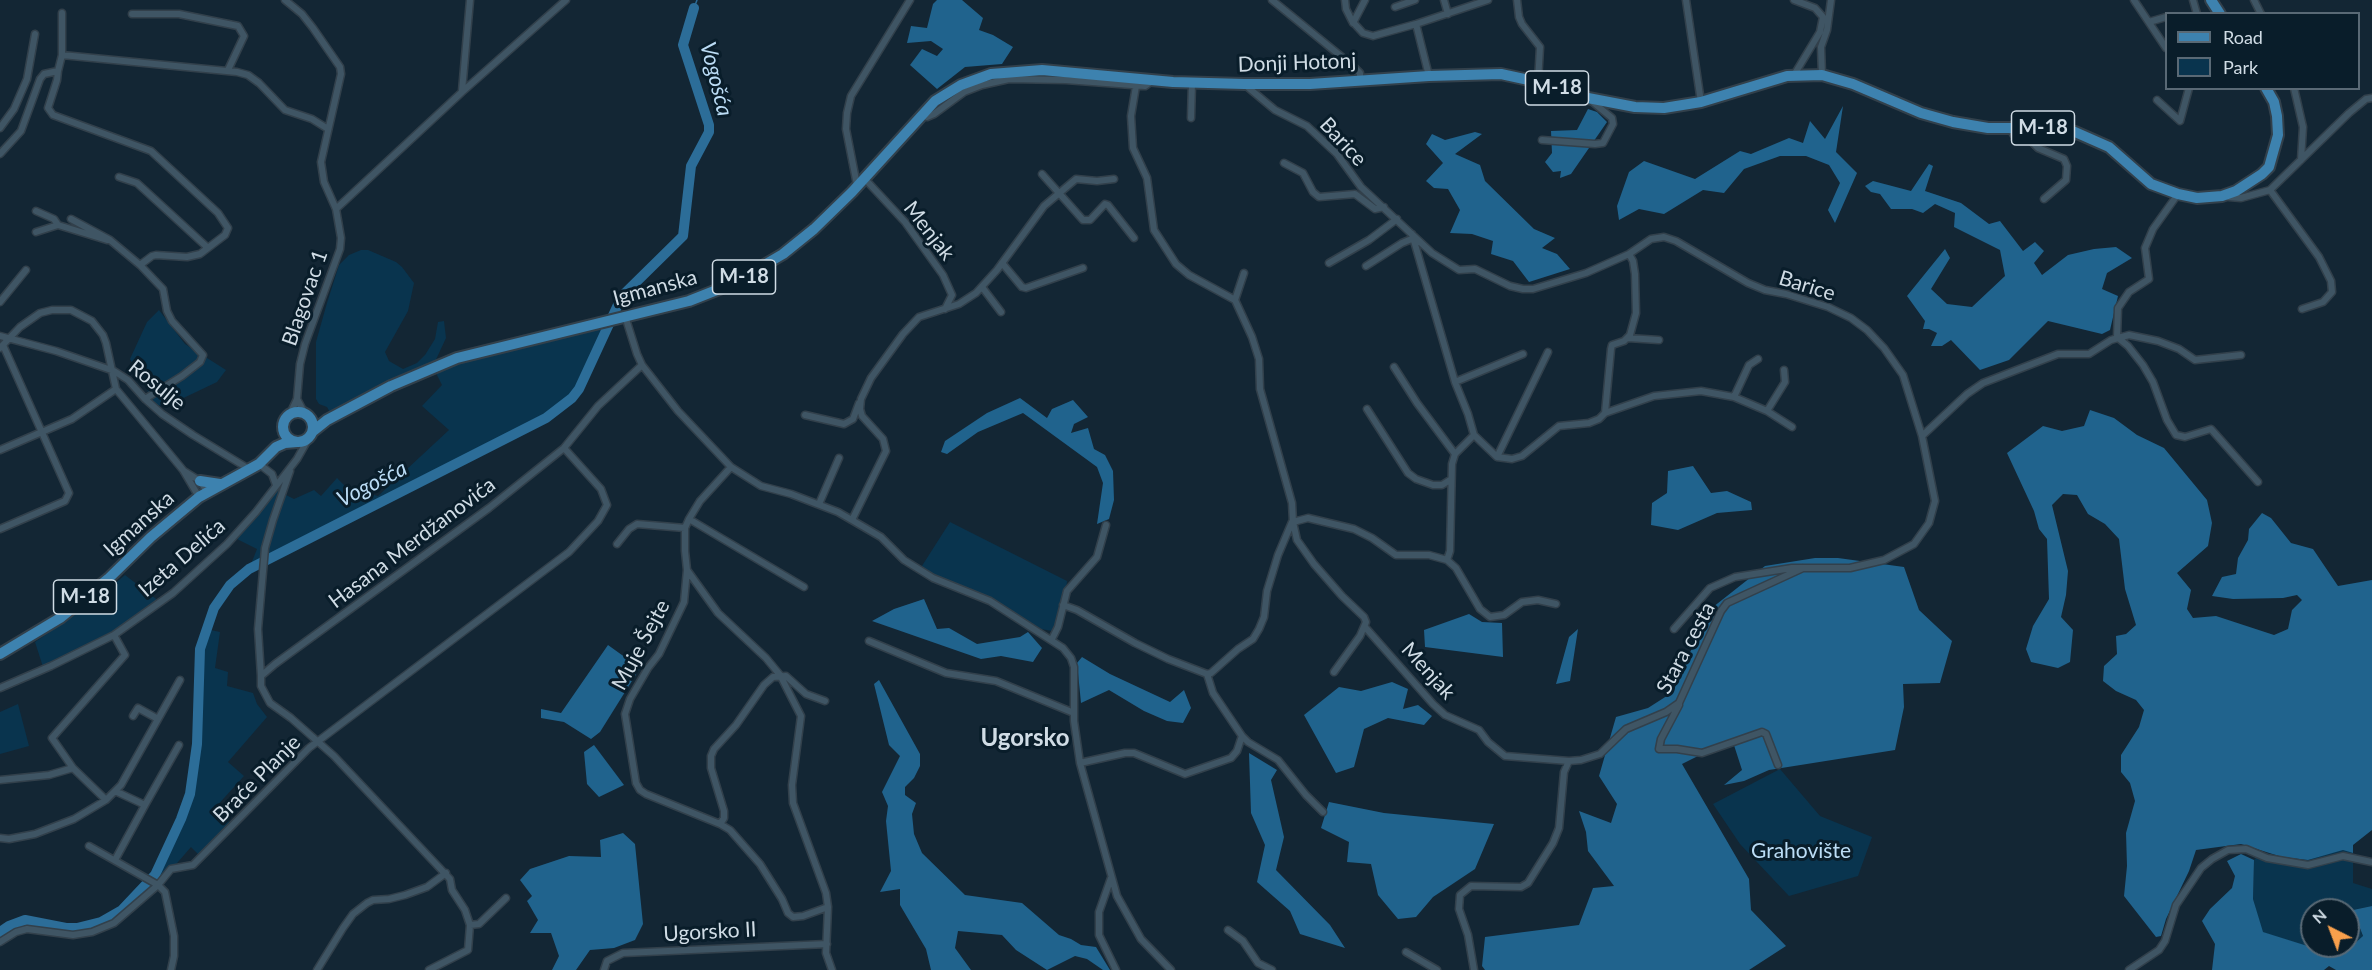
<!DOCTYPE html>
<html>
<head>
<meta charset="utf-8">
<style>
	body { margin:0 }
	#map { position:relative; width:2372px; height:970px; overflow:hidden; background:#132634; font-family:Lato,sans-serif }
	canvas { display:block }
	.legend { position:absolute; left:2165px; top:12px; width:195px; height:78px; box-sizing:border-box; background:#091d2a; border:2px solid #596975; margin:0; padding:8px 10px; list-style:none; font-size:18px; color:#d0dce5 }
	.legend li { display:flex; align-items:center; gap:12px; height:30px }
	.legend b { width:30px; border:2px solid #596975 }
	.north { position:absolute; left:2300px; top:898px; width:60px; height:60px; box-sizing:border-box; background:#091d2a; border:2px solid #596975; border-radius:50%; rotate:318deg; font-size:16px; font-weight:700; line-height:24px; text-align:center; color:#d0dce5 }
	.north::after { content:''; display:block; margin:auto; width:21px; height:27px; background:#f9a04c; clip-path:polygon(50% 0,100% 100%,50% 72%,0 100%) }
</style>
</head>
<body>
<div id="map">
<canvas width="2372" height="970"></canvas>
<ul class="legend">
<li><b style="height:8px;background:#3d82af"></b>Road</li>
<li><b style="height:16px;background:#09344e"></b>Park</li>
</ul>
<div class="north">N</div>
</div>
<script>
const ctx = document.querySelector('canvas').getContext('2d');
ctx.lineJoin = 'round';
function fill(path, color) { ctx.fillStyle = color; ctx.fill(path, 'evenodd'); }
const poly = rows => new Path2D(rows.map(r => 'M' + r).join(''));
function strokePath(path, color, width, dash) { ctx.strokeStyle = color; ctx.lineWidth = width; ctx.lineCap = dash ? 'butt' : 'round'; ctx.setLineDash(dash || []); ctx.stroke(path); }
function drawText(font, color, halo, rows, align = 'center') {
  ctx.font = font + ' Lato,sans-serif'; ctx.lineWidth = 6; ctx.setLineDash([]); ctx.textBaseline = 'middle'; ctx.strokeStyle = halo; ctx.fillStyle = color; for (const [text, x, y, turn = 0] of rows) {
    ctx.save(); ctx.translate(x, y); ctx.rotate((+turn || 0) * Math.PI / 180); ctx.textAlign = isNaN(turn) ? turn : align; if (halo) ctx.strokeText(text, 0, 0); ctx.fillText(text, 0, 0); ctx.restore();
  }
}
fill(poly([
	[361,250,368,250,396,262,402,267,414,283,408,311,385,352,389,361,403,369,417,363,425,355,435,339,438,322,444,321,446,338,433,366,610,321,579,389,559,409,546,418,249,569,257,549,233,537,290,469,282,493,294,499,314,490,321,496,337,478,347,488,378,496,449,430,422,406,442,385,433,367,333,418,327,407,319,404,316,399,316,342,327,303,339,265,349,255],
	[159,310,185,344,226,370,217,382,173,403,156,406,130,359,147,322],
	[950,522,1067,581,1066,590,1055,629,1052,631,1041,629,994,600,951,583,920,569],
	[125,575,160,602,114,635,43,667,35,642,89,605],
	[206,629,220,632,215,668,228,672,227,686,253,693,257,704,267,717,228,762,244,776,215,808,229,822,199,855,191,847,158,885,104,928,101,922,122,910,134,899,160,867,190,794,197,744,200,649],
	[18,704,29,746,0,754,0,712],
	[1780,769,1820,816,1872,837,1858,876,1789,896,1740,844,1713,804],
	[2343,849,2353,853,2353,883,2372,889,2372,906,2353,910,2363,937,2353,945,2348,944,2348,910,2312,910,2312,946,2320,946,2317,950,2262,932,2253,899,2254,860,2262,852,2282,857,2308,860]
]), '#09344e');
fill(poly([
	[937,0,962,0,983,18,979,30,993,35,1013,47,1002,64,965,67,937,89,910,65,922,49,937,56,943,49,931,41,907,43,911,26,927,28,933,4],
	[1843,106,1836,152,1857,173,1835,223,1828,210,1840,183,1829,165,1806,156,1780,156,1744,169,1724,193,1703,190,1664,214,1639,209,1619,220,1617,206,1629,172,1644,161,1695,179,1740,151,1751,154,1789,138,1803,143,1810,121,1825,139],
	[1588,109,1597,112,1607,122,1571,174,1560,178,1561,171,1553,172,1545,162,1552,153,1551,131,1577,130],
	[1475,132,1482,134,1455,154,1480,165,1485,181,1534,229,1555,238,1542,248,1557,254,1570,269,1529,282,1513,261,1491,254,1493,241,1472,234,1450,233,1460,210,1448,189,1434,188,1426,181,1443,163,1426,144,1432,134,1445,140],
	[1929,164,1933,166,1925,191,1961,203,1989,224,2000,221,2023,251,2035,242,2044,251,2034,263,2042,275,2068,255,2094,249,2116,247,2132,258,2107,273,2102,289,2118,296,2110,330,2102,334,2048,321,2009,360,1980,370,1951,340,1942,346,1931,346,1937,333,1929,329,1923,329,1925,321,1907,296,1945,249,1950,258,1931,289,1947,304,1972,307,2005,276,2000,250,1954,227,1955,213,1935,204,1923,213,1912,209,1891,209,1880,194,1871,192,1865,186,1873,181,1911,191],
	[1020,398,1047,418,1052,409,1073,400,1088,417,1074,424,1071,433,1088,428,1094,449,1105,455,1113,471,1114,500,1109,519,1097,524,1103,483,1097,467,1023,413,978,432,947,454,941,452,945,441,987,413],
	[2090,410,2114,418,2137,435,2164,448,2207,500,2212,523,2208,546,2177,573,2191,590,2187,609,2193,618,2216,616,2274,635,2288,629,2292,610,2302,600,2297,595,2283,598,2233,599,2212,596,2222,577,2236,574,2238,558,2248,540,2249,529,2262,513,2271,518,2291,543,2313,549,2338,586,2372,580,2372,830,2353,845,2353,853,2343,850,2308,860,2282,857,2241,844,2196,850,2189,871,2166,919,2161,936,2156,937,2124,896,2127,866,2126,833,2135,801,2130,783,2121,772,2121,755,2139,727,2144,710,2136,700,2116,691,2103,681,2104,666,2117,654,2116,636,2126,634,2136,625,2125,589,2119,539,2105,524,2088,514,2077,495,2063,494,2052,505,2068,571,2066,595,2061,617,2073,630,2070,662,2058,668,2031,662,2026,649,2033,626,2049,599,2047,539,2039,529,2034,511,2007,453,2043,426,2062,431,2084,426],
	[1693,466,1711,493,1727,491,1751,502,1752,510,1717,513,1678,530,1651,525,1652,503,1667,493,1668,471],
	[1815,558,1838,558,1904,567,1919,610,1952,641,1940,683,1903,684,1904,707,1895,750,1769,770,1744,781,1724,785,1742,770,1732,739,1682,764,1749,879,1751,910,1786,946,1749,970,1485,970,1482,966,1485,937,1579,925,1593,888,1614,886,1588,851,1586,832,1579,811,1611,823,1617,804,1599,776,1616,717,1648,708,1673,692,1708,611,1765,566],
	[924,599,937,629,949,628,977,644,1020,637,1028,632,1042,648,1033,662,1001,656,981,659,872,621,894,609],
	[1469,614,1482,622,1502,623,1503,657,1425,647,1424,630],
	[1578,629,1570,681,1556,684,1569,637],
	[608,645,640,668,600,732,591,739,564,722,541,718,541,709,561,713],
	[1082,657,1110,674,1170,702,1184,690,1191,708,1183,723,1167,721,1144,711,1109,690,1081,703,1077,663],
	[879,680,920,754,920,766,914,778,905,787,905,795,916,803,912,814,914,834,922,853,965,895,1022,903,1059,935,1071,939,1081,945,1096,947,1110,970,1103,970,1087,959,1075,956,1047,970,1016,950,1002,935,958,931,955,948,971,970,931,970,926,949,900,905,900,889,880,892,891,871,886,821,888,806,882,792,900,756,889,745,874,684],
	[1392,682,1408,689,1403,709,1418,705,1432,716,1424,725,1388,718,1364,729,1354,767,1336,773,1304,715,1339,687,1361,691],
	[594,745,624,785,599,797,587,784,584,752],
	[1249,753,1277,770,1271,780,1284,837,1276,870,1330,925,1345,948,1300,934,1290,911,1257,882,1265,845,1251,813],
	[1329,802,1384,813,1494,824,1475,869,1433,897,1416,917,1398,919,1378,895,1371,864,1347,862,1349,842,1321,828],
	[623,833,635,844,643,924,635,940,614,948,590,950,576,970,552,970,559,956,551,933,530,933,538,920,527,901,532,896,520,880,530,869,569,856,601,857,600,840],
	[2241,854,2254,860,2253,899,2263,932,2317,949,2320,946,2353,945,2363,936,2353,910,2372,906,2372,970,2336,970,2329,966,2324,970,2212,970,2215,944,2202,921,2210,909,2232,888,2235,876,2227,861]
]), '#20638d');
strokePath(poly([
	[694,8,697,0]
]), '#2c6d98', 1.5);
strokePath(poly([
	[0,932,9,926,25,920,66,928,77,928,101,922,122,910,155,875,181,819,190,794,197,744,200,649,214,608,230,585,249,569,546,418,572,398,579,389,622,296,683,236,691,166,709,132,709,125,683,45,694,8]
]), '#2c6d98', 10);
const street = poly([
	[285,0,302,14,313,28,340,67,341,74,321,162,324,182,336,209,341,238,340,249,305,344,300,364,297,399,305,414],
	[1272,0,1353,66,1360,73,1360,81],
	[1345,0,1346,9,1352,21,1363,33,1373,36,1416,24,1488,0],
	[1444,0,1448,14],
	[1517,0,1519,17,1522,24,1540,47,1538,82],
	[1686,0,1701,102],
	[1794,0,1815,8,1823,17,1820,32,1794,75],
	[2134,0,2166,48],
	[2193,0,2197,14],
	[2254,0,2261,14],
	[1395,7,1415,0],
	[132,14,179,14,238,26,244,36,228,70],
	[2149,22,2166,17],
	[1353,23,1365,0],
	[1416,24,1429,76],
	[62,55,237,72,248,75,259,83,285,110,312,119,328,129],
	[58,71,57,80,48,108,53,115,151,151,218,213,228,228,225,235,200,254,187,257,156,255,152,256,140,265],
	[1822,75,1821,47,1827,30,1831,0],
	[1244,84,1275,110,1307,126,1337,154,1361,187,1432,253,1459,270,1475,269,1510,286,1523,289,1533,289,1586,273,1629,254,1651,239,1664,237,1676,241,1748,283,1765,290,1786,294,1828,307,1851,318,1867,330,1884,348,1903,375,1922,436],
	[1136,86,1131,116,1133,148,1147,178,1154,230,1176,264,1189,275,1235,300,1252,337,1259,359,1260,389,1292,503,1293,522,1297,540,1314,564,1342,596,1364,617,1366,622,1360,636,1334,672],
	[2294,88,2303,127,2301,160],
	[462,91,470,0],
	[2157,100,2180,121,2189,88],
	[923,114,927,117,934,114,964,92,982,85,1009,79,1066,80,1145,86,1152,81],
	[1191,118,1192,83],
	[0,128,14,109,27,79,35,34],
	[2011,128,2013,134,2027,137,2038,148,2064,159,2067,166,2066,180,2044,199],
	[1542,140,1595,144,1603,143,1613,124,1612,118,1589,99],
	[0,154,21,131,40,79,44,74,58,71,62,55,62,13],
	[1284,163,1303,173,1313,192,1319,197,1355,194,1375,209,1384,207],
	[1042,174,1083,220,1090,220,1105,204,1108,205,1134,238],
	[119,177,137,183,208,248],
	[864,178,905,222,943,275,952,295,945,309],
	[857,185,846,129,847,113,851,96,910,0],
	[2270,190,2319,257,2331,281,2332,292,2323,302,2302,309],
	[2178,194,2153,229,2145,248,2149,279,2129,292,2118,308,2117,337,2128,346,2143,365,2153,382,2167,420,2176,435,2185,437,2211,429,2258,482],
	[2229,197,2241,198,2270,190,2349,113,2366,99,2372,98],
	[336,209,462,92,566,0],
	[36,211,54,219,58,225],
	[71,219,110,240,140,265,163,289,167,311,172,321,203,355,200,362,182,376,145,399],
	[36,232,58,225,107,240],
	[1412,234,1455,382,1468,414,1474,435,1497,457,1512,459,1522,456,1559,426,1589,423,1599,419,1605,413,1654,396,1701,391,1734,397,1767,411,1792,427],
	[1002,263,1022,287,1026,288,1083,268],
	[1329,263,1369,240,1397,219],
	[1366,266,1402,243,1414,238],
	[982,287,1001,312],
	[1235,300,1244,273],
	[0,302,26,270],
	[625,316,637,354,642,365,678,411,731,467,761,486,791,494,838,512,881,537,904,560,933,578,990,601,1063,648,1071,658,1074,667,1074,721,1080,763,1117,896,1141,939,1171,970],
	[0,336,56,351,114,371,128,380,145,399,162,414,193,435,249,469],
	[1628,338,1659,340],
	[0,348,20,327,40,313,52,310,71,310,92,321,103,335,106,343,116,389,183,470,199,497],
	[1394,367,1417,403,1455,454],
	[1455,382,1523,354],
	[1734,397,1749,365,1758,359],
	[1367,409,1408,473,1416,479,1433,485,1442,485,1450,480],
	[1767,411,1785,382,1784,370],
	[1605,413,1611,349,1612,345,1624,341,1630,335,1636,313,1635,274,1633,261,1629,254],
	[805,415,844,424,853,419,859,403],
	[289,416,297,399],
	[0,450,72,419,116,389],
	[1497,457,1548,352],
	[259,464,272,474,276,485],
	[731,467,700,501,689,519,685,528,685,551,687,570,718,613,766,658,780,675,801,716,792,785,793,803,826,893,828,907,826,953,832,970],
	[184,471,200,481,207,491],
	[819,504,839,458],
	[689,519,804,587],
	[852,520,886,451,883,439,862,416,860,409,861,399,871,378,903,334,919,317,959,304,976,293,997,270,1044,206,1076,179,1097,181,1114,179],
	[1293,522,1308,518,1354,529,1372,538,1396,555,1429,555,1447,560,1456,568,1480,609,1490,617,1504,615,1522,602,1538,600,1556,604],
	[0,529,65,501,69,493,3,345],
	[617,544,629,529,637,524,685,528],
	[1447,560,1450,551,1452,464,1455,454,1474,435],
	[687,570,684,602,659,654,648,668,630,699,625,714,636,783,640,790,646,794,720,824,730,830,760,864,782,899,788,913,793,917,803,916,828,907],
	[1063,605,1077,610,1135,643,1168,659,1207,674,1211,673,1238,649,1253,639,1259,629,1264,617,1267,591,1278,555,1292,522],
	[1365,627,1433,704,1445,715,1479,730,1488,742,1505,756,1569,761,1581,760,1600,754,1626,729,1666,712,1679,703,1721,611,1727,603,1803,568,1850,568,1884,560,1914,544,1929,523,1935,501,1922,436,1967,394,1983,383,2058,354,2089,354,2111,340,2129,335,2158,341,2179,349,2195,360,2241,355],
	[1674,629,1710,588,1735,577,1792,568,1802,568],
	[1052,639,1058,627,1067,591,1097,557,1106,525],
	[869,641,946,673,996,681,1074,713],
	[1207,674,1213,693,1242,736,1248,742,1278,760,1306,795,1323,812],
	[261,676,258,629,265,548,273,520,290,471],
	[0,688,51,666,114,635,173,593,227,544,256,512,297,459,310,436],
	[1679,705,1661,739,1659,749,1677,749,1702,753,1762,732,1766,734,1778,765],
	[133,716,138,708,158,719],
	[1080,763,1125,753,1134,753,1185,774,1231,758,1237,751,1242,736],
	[0,780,49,775,73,768],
	[106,800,73,768,52,738,125,655,114,635],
	[145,805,179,745],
	[720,824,724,818,724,811,711,768,711,756,714,749,736,725,764,685,773,677,786,676,806,694,825,701],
	[0,838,9,839,35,834,74,819,106,800,121,785,180,680],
	[89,846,158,885,165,892,174,936,174,956,171,970],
	[115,860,145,805,115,791],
	[1111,878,1099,912,1099,935,1116,970],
	[470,925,479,924,506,898],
	[1228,930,1243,941,1258,963,1272,970],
	[0,942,16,932,27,929,73,935,92,932,114,923,158,885,171,869,193,865,309,748,569,552,598,521,607,505,601,489,564,448],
	[1406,952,1437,970],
	[317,970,343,928,353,914,367,903,373,900,389,899,405,895,427,887,446,873],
	[429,970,468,950,470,925,465,910,452,890,450,879,334,756,291,718,270,703,261,686,261,676,275,664,489,508,564,448,598,406,642,365],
	[604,970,607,961,623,953,827,944],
	[1474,970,1468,935,1459,909,1460,895,1471,886,1521,887,1528,883,1553,843,1559,828,1564,772,1569,761],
	[2129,970,2159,950,2165,941,2176,905,2201,868,2212,859,2228,850,2246,849,2267,858,2308,865,2343,856,2372,862]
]);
const primary = poly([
	[2211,0,2220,14],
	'283 427a15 15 0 1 1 30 0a15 15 0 1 1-30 0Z',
	[312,432,327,420,391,386,457,358,689,301,732,284,783,254,814,229,852,192,935,101,961,85,991,74,1042,70,1173,82,1244,84,1310,84,1429,76,1501,74,1538,82,1588,98,1635,107,1664,108,1701,102,1787,76,1822,75,1853,84,1921,113,1953,122,1988,128,2050,128,2075,132,2109,147,2151,184,2178,194,2197,198,2222,196,2236,191,2262,174,2269,167,2278,135,2277,116,2274,102,2266,88],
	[200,481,220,484],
	[0,654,60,618,108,579,151,537,199,497,259,464,276,447,285,443,297,442]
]);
strokePath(street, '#32404b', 9);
strokePath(primary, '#32404b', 14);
strokePath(street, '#3f5564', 6);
strokePath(primary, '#3d82af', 10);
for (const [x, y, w] of [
	[1557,88,63],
	[2043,128,63],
	[744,277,63],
	[85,597,63]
]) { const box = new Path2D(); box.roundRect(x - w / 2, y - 17, w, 34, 4.5); ctx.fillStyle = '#091d2a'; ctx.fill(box); strokePath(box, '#d0dce5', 1.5); }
drawText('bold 20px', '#d0dce5', null, [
	["M-18",1557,88],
	["M-18",2043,128],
	["M-18",744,277],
	["M-18",85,597]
]);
drawText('21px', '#d0dce5', '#091d2a', [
	["Donji Hotonj",1297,63,-2],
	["Barice",1343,142,47],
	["Menjak",929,231,52],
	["Barice",1807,286,17],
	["Igmanska",655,288,-15],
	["Blagovac 1",305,298,-71],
	["Rosulje",157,385,39],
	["Igmanska",139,524,-42],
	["Hasana Merdžanovića",412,543,-37],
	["Izeta Delića",182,558,-41],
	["Muje Šejte",641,645,-62],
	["Stara cesta",1686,648,-62],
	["Menjak",1428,671,48],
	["Braće Planje",257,779,-45],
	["Ugorsko II",710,932,-3]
]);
drawText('21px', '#bbddf6', '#091d2a', [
	["Grahovište",1801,851]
]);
drawText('italic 22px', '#bbdcf5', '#091d2a', [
	["Vogošća",716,79,76],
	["Vogošća",372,484,-27]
]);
drawText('bold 24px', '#d0dce5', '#091d2a', [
	["Ugorsko",1025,738]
]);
</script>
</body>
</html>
